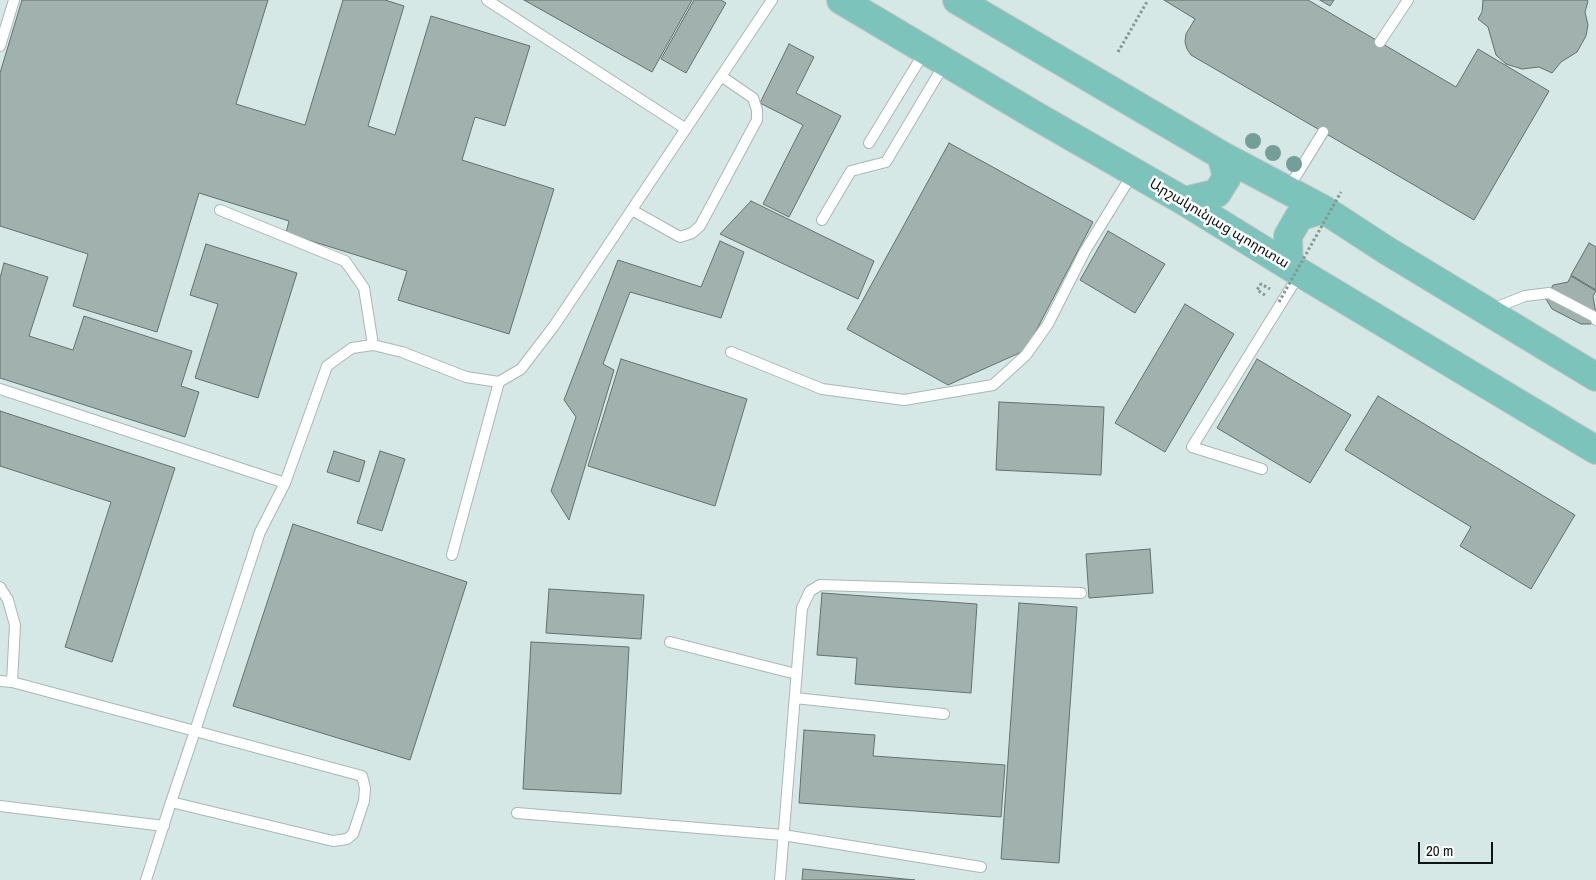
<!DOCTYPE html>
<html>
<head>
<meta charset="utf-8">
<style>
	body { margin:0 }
	#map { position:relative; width:1596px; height:880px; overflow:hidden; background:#d6e8e5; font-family:"Archivo Narrow",sans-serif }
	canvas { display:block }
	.scale { position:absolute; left:1418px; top:842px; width:75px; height:22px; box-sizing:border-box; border:2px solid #0e1413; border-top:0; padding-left:6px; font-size:15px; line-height:18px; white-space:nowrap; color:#0e1413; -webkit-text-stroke:4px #fff; paint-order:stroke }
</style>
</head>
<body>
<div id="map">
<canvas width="1596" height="880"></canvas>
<div class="scale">20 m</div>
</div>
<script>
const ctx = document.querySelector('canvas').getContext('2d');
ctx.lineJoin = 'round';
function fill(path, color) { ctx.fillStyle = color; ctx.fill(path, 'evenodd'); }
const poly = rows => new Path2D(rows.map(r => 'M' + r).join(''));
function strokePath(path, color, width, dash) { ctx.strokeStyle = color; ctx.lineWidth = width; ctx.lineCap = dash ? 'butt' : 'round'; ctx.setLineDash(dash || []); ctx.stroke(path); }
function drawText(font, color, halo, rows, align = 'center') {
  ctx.font = font + ' "Archivo Narrow","Noto Sans Armenian",sans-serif'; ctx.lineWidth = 5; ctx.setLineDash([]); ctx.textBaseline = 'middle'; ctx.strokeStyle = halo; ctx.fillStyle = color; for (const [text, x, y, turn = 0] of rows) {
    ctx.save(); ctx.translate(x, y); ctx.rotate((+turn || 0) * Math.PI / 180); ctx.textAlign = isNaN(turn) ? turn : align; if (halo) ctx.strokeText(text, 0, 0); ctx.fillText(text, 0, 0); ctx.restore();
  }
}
const building = poly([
	[22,0,268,0,236,104,305,125,343,0,385,0,404,6,368,126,395,135,431,16,530,46,505,126,475,117,462,160,554,189,509,334,398,300,407,271,286,233,289,221,199,193,157,332,73,306,88,254,0,226,0,73,22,0],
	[524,0,692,0,652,72,524,0],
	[694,0,721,0,726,3,686,73,661,59,694,0],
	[1164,0,1308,0,1456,87,1478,49,1549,91,1474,220,1191,55,1187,49,1185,42,1186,34,1195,19,1164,0],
	[1320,0,1334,0,1330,6,1320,0],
	[1483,0,1587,0,1588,1,1585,12,1588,25,1586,36,1577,52,1561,62,1552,73,1539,67,1522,69,1506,64,1496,55,1488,27,1478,19,1482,12,1483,0],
	[789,44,814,57,796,93,841,116,789,217,763,204,803,125,760,103,789,44],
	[949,143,1093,222,1026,350,948,385,847,329,949,143],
	[751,201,874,261,858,299,720,234,751,201],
	[1108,231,1165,264,1135,313,1080,280,1108,231],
	[720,241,744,252,721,318,630,292,603,364,614,370,569,520,551,491,576,417,564,400,618,260,701,287,720,241],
	[1589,243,1596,247,1596,290,1571,275,1589,243],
	[206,244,297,273,258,398,195,378,218,304,190,295,206,244],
	[4,263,48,277,29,336,73,350,84,316,192,351,181,386,199,392,185,437,0,378,0,278,4,263],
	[1571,276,1596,291,1593,296,1596,314,1591,324,1581,324,1552,309,1546,299,1553,285,1568,282,1571,276],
	[1185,304,1234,334,1165,452,1115,423,1185,304],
	[621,359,747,399,715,506,588,466,621,359],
	[1257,359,1351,415,1310,483,1217,428,1257,359],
	[1378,396,1575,515,1531,589,1460,546,1471,527,1345,450,1378,396],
	[999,402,1104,407,1101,475,996,470,999,402],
	[0,411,175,468,112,662,65,647,111,502,0,466,0,411],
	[334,451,365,461,359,482,327,472,334,451],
	[380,451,405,459,382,531,357,523,380,451],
	[293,524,467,582,410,760,233,706,293,524],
	[1150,549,1153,593,1089,598,1086,554,1150,549],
	[549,589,644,595,641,639,546,633,549,589],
	[822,593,977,604,971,693,855,684,857,658,817,655,822,593],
	[1019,603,1077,607,1059,863,1001,859,1019,603],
	[531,642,629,647,621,794,523,789,531,642],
	[804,730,875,735,873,756,1005,765,1001,817,799,803,804,730],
	[803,869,915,880,802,880,803,869]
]);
fill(building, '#a0b1ae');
strokePath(building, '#62716f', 1);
const lane = poly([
	[487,0,686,129],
	[1380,42,1408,0],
	[0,46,14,0],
	[869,143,925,51],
	[1288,189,1323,132],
	[220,210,345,261,364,288,373,345],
	[632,210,680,237,692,233,700,226,757,120,757,110,753,98,721,76],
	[822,220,851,171,886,162,945,63],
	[1492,309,1525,296,1549,293,1595,317,1596,320],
	[731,352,822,389,904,400,993,385,1026,355,1048,324,1085,251,1133,173],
	[0,389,285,483,327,366,352,348,373,345,402,352,466,377,499,382,521,369,554,326,772,0],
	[1262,469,1192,447,1300,273],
	[452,555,499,382],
	[0,587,8,600,15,625,12,682],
	[670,642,796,674],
	[0,681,12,682,195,731,171,802],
	[795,698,944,714],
	[0,806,164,826],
	[517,813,783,835,981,867],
	[146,880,171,802,333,841,347,839,353,834,364,801,365,788,362,776,195,731,260,532,285,483],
	[780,880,802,608,810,591,820,585,1081,593]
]);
const primary = poly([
	[841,0,1036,116,1184,201,1289,266,1596,450],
	[957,0,1221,155,1323,209,1386,250,1596,377],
	[1184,201,1217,193,1227,177,1221,155],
	[1289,266,1288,236,1299,217,1323,209]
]);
strokePath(lane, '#a7b8b5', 12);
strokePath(primary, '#c5c7c6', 30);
strokePath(poly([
	[1118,52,1148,0],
	[1265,295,1257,290,1261,284,1270,289]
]), '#889593', 3, [2.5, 2.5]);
strokePath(lane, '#fff', 10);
strokePath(primary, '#7cc3bc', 28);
strokePath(poly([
	[1279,302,1341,192]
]), '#889593', 3, [2.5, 2.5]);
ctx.fillStyle = '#739f9a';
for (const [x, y] of [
	[1253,141],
	[1273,153],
	[1294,164]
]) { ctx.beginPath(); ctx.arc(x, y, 8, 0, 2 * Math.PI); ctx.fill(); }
drawText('14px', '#0e1413', '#fff', [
	["Արշակունյաց պողոտա",1219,224,31]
]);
</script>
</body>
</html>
